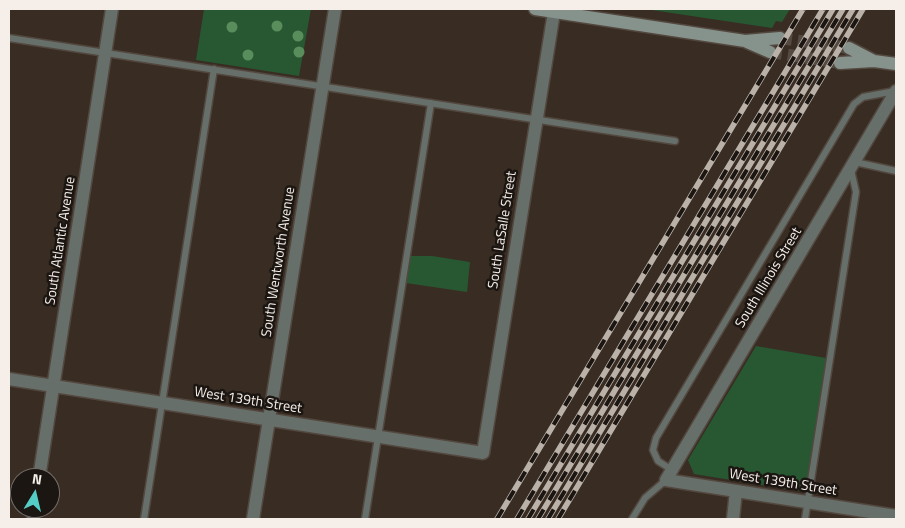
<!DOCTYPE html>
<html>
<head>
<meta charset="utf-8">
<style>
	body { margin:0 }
	#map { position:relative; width:905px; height:528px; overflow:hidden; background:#392d23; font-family:"Titillium Web",sans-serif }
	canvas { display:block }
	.frame { position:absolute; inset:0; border:10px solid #f6eee8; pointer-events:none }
	.north { position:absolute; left:10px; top:468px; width:50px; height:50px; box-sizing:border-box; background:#1c1612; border:1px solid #736c68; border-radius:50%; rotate:9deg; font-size:14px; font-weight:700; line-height:20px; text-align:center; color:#f6eee8 }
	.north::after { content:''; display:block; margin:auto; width:18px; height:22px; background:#54cdc7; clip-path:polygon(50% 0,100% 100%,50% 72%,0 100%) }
</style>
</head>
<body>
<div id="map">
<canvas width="905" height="528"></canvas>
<div class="frame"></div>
<div class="north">N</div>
</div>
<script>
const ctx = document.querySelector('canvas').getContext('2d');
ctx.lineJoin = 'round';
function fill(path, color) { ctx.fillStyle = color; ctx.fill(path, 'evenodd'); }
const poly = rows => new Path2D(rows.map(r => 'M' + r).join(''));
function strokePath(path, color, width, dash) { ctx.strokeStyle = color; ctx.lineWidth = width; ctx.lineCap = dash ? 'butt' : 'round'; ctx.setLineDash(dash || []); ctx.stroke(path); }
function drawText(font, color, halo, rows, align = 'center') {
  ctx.font = font + ' "Titillium Web",sans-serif'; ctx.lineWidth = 5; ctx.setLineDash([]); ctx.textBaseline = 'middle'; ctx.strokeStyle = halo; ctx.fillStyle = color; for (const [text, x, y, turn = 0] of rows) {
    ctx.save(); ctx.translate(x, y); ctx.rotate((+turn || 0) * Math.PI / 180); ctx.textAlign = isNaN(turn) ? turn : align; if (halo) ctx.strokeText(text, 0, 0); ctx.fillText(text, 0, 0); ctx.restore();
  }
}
fill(poly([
	[204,9,311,9,299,76,196,60],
	[645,9,790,9,782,22,776,21,772,28],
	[410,256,432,256,470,262,467,292,406,283],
	[756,346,826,358,806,492,694,474,688,460]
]), '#275832');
strokePath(poly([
	[780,38,849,48],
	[770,52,840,63]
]), '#554a41', 12, [12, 6]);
const lane = poly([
	[9,38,675,141],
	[855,162,896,171],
	[672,470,658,461,653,450,656,438,854,104,863,97,895,91],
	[144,519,214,69],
	[365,519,431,103],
	[632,519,645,498,666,480],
	[805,519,856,192,851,170]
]);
const street = poly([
	[896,91,666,480,896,516],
	[9,379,483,453,554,12],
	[39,478,112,9],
	[33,519,34,508],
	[253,519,335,9],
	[733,519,736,491]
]);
const secondary = poly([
	[535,9,745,41,780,38],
	[747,42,770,52],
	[849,48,874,61],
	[840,63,874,61,896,64]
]);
strokePath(lane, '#53483f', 9);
strokePath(street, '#53483f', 15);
strokePath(secondary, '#53483f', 15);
strokePath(lane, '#676f6b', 6);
strokePath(street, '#676f6b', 12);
strokePath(secondary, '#86938c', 12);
const rail = poly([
	[497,519,803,9],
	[517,519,823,9],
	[528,519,833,9],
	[538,519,843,9],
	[548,519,853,9],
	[558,519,863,9]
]);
strokePath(rail, '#bab1a9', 5.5);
strokePath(rail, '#1c1612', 4, [11]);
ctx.fillStyle = '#5a8d5c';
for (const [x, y] of [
	[277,26],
	[232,27],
	[298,36],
	[299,52],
	[248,55]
]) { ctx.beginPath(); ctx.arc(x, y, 5.5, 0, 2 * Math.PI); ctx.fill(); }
drawText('14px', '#f6eee8', '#1c1612', [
	["South LaSalle Street",503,230,-81],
	["South Atlantic Avenue",61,241,-81],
	["South Wentworth Avenue",279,262,-81],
	["South Illinois Street",769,278,-59],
	["West 139th Street",248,401,9],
	["West 139th Street",783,483,9]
]);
</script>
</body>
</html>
